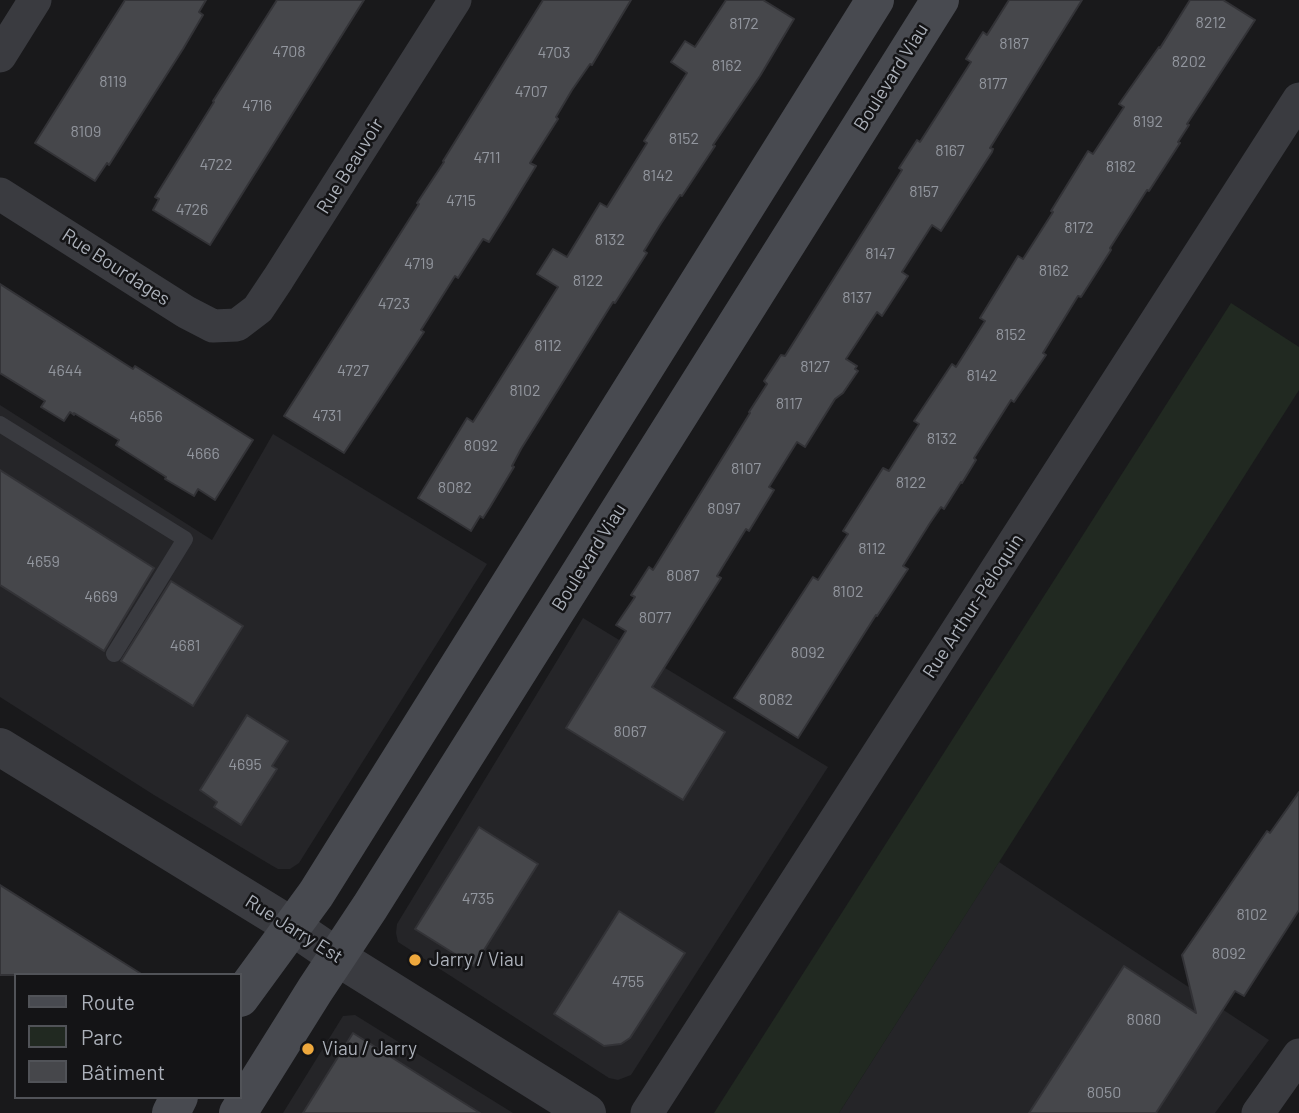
<!DOCTYPE html>
<html>
<head>
<meta charset="utf-8">
<style>
	body { margin:0 }
	#map { position:relative; width:1299px; height:1113px; overflow:hidden; background:#19191b; font-family:Barlow,sans-serif }
	canvas { display:block }
	.legend { position:absolute; left:14px; top:973px; width:228px; height:126px; box-sizing:border-box; background:#141416; border:2px solid #515358; margin:0; padding:9px 12px; list-style:none; font-size:21px; color:#acb1ba }
	.legend li { display:flex; align-items:center; gap:14px; height:35px }
	.legend b { width:35px; border:2px solid #515358 }
</style>
</head>
<body>
<div id="map">
<canvas width="1299" height="1113"></canvas>
<ul class="legend">
<li><b style="height:9px;background:#484a50"></b>Route</li>
<li><b style="height:19px;background:#212921"></b>Parc</li>
<li><b style="height:19px;background:#46474b"></b>Bâtiment</li>
</ul>
</div>
<script>
const ctx = document.querySelector('canvas').getContext('2d');
ctx.lineJoin = 'round';
function fill(path, color) { ctx.fillStyle = color; ctx.fill(path, 'evenodd'); }
const poly = rows => new Path2D(rows.map(r => 'M' + r).join(''));
function strokePath(path, color, width, dash) { ctx.strokeStyle = color; ctx.lineWidth = width; ctx.lineCap = dash ? 'butt' : 'round'; ctx.setLineDash(dash || []); ctx.stroke(path); }
function drawText(font, color, halo, rows, align = 'center') {
  ctx.font = font + ' Barlow,sans-serif'; ctx.lineWidth = 5; ctx.setLineDash([]); ctx.textBaseline = 'middle'; ctx.strokeStyle = halo; ctx.fillStyle = color; for (const [text, x, y, turn = 0] of rows) {
    ctx.save(); ctx.translate(x, y); ctx.rotate((+turn || 0) * Math.PI / 180); ctx.textAlign = isNaN(turn) ? turn : align; if (halo) ctx.strokeText(text, 0, 0); ctx.fillText(text, 0, 0); ctx.restore();
  }
}
fill(poly([
	[0,405,212,540,273,434,487,564,299,863,290,869,278,869,271,865,154,795,0,697],
	[583,618,828,767,631,1075,618,1080,609,1078,398,942,396,933,397,924],
	[999,862,1269,1040,1215,1113,839,1113],
	[355,1015,513,1113,283,1113,343,1016]
]), '#252528');
fill(poly([
	[1231,303,1299,347,1299,390,968,911,839,1113,714,1113]
]), '#212921');
const building = poly([
	[125,0,206,0,199,12,203,15,183,49,109,165,107,163,95,181,35,143,125,0],
	[277,0,364,0,210,245,153,210,159,199,155,197,214,102,213,101,277,0],
	[543,0,631,0,592,65,590,64,572,90,556,117,558,119,530,163,536,166,506,215,489,242,483,239,458,278,455,276,421,330,424,332,344,453,284,416,419,204,417,203,444,162,443,161,543,0],
	[726,0,763,0,794,19,760,76,713,145,715,146,682,196,680,195,660,225,644,251,647,253,615,303,613,302,521,449,512,466,514,467,490,507,483,518,480,516,471,531,418,498,467,418,473,422,558,287,537,274,553,249,567,257,600,203,607,207,647,143,644,141,687,73,671,62,685,41,695,47,726,0],
	[1009,0,1082,0,990,148,993,149,992,152,941,231,932,225,902,272,908,276,882,316,877,312,846,359,857,366,855,369,858,371,843,393,835,399,805,447,797,442,769,487,774,490,749,531,746,529,717,576,721,578,652,687,725,732,683,800,566,728,626,631,616,625,635,597,631,595,649,567,653,570,750,413,749,412,767,384,764,381,781,355,785,356,902,170,899,168,917,140,920,142,971,62,966,59,983,32,987,35,1009,0],
	[1190,0,1223,0,1255,20,1187,124,1189,125,1178,142,1180,143,1149,191,1147,190,1110,248,1111,250,1081,297,1078,296,1043,353,1046,355,1014,402,1011,400,974,458,976,460,962,483,961,482,944,509,941,507,930,523,903,566,908,569,877,616,876,615,798,738,734,698,813,577,818,580,848,534,843,531,883,468,889,471,919,424,914,421,952,364,956,367,985,321,980,318,1018,256,1023,259,1053,212,1051,211,1088,151,1093,154,1124,107,1119,104,1159,47,1160,48,1190,0],
	[0,284,133,369,135,366,253,440,215,500,198,489,194,496,165,479,166,477,116,445,119,440,74,413,74,415,70,412,64,421,41,407,45,401,0,373,0,284],
	[0,470,154,568,104,651,0,585,0,470],
	[171,581,243,626,193,706,121,661,171,581],
	[247,715,288,741,272,766,277,769,241,825,214,807,217,802,200,790,247,715],
	[1299,792,1299,910,1244,996,1235,991,1156,1113,1029,1113,1124,966,1196,1013,1182,955,1267,831,1270,833,1299,792],
	[479,827,538,864,474,966,415,929,479,827],
	[0,885,143,975,0,975,0,885],
	[619,911,685,953,630,1038,621,1044,604,1046,554,1014,619,911],
	[353,1033,480,1113,303,1113,353,1033]
]);
fill(building, '#46474b');
strokePath(building, '#333337', 2);
strokePath(poly([
	[0,424,185,539,114,654]
]), '#3a3b40', 16);
strokePath(poly([
	[0,56,35,0],
	[0,194,186,312,213,326,237,325,258,309,278,279,455,0],
	[647,1113,1299,99],
	[1258,1113,1299,1055]
]), '#3a3b40', 33);
strokePath(poly([
	[0,747,293,927,337,957,587,1113]
]), '#3a3b40', 38);
strokePath(poly([
	[240,998,316,894,875,0],
	[171,1113,179,1097],
	[238,1113,315,990,370,907,940,0]
]), '#484a50', 38);
for (const [x, y, r, color] of [
	[415,960,7,"#eea83d"],
	[308,1049,7,"#eea83d"]
]) { const dot = new Path2D(); dot.arc(x, y, r, 0, 2 * Math.PI); ctx.fillStyle = color; ctx.fill(dot); strokePath(dot, '#141416', 2.5); }
drawText('16px', '#92969e', null, [
	["8212",1211,23],
	["8172",744,24],
	["8187",1014,44],
	["4708",289,52],
	["4703",554,53],
	["8202",1189,62],
	["8162",727,66],
	["8119",113,82],
	["8177",993,84],
	["4707",531,92],
	["4716",257,106],
	["8192",1148,122],
	["8109",86,132],
	["8152",684,139],
	["8167",950,151],
	["4711",487,158],
	["4722",216,165],
	["8182",1121,167],
	["8142",658,176],
	["8157",924,192],
	["4715",461,201],
	["4726",192,210],
	["8172",1079,228],
	["8132",610,240],
	["8147",880,254],
	["4719",419,264],
	["8162",1054,271],
	["8122",588,281],
	["8137",857,298],
	["4723",394,304],
	["8152",1011,335],
	["8112",548,346],
	["8127",815,367],
	["4644",65,371],
	["4727",353,371],
	["8142",982,376],
	["8102",525,391],
	["8117",789,404],
	["4731",327,416],
	["4656",146,417],
	["8132",942,439],
	["8092",481,446],
	["4666",203,454],
	["8107",746,469],
	["8122",911,483],
	["8082",455,488],
	["8097",724,509],
	["8112",872,549],
	["4659",43,562],
	["8087",683,576],
	["8102",848,592],
	["4669",101,597],
	["8077",655,618],
	["4681",185,646],
	["8092",808,653],
	["8082",776,700],
	["8067",630,732],
	["4695",245,765],
	["4735",478,899],
	["8102",1252,915],
	["8092",1229,954],
	["4755",628,982],
	["8080",1144,1020],
	["8050",1104,1093]
]);
drawText('19px', '#acb1ba', '#141416', [
	["Boulevard Viau",891,77,-58],
	["Rue Beauvoir",350,166,-58],
	["Rue Bourdages",116,267,33],
	["Boulevard Viau",589,557,-58],
	["Rue Arthur-Péloquin",973,606,-57],
	["Rue Jarry Est",294,929,32]
]);
drawText('19px', '#acb1ba', '#141416', [
	["Jarry / Viau",429,960],
	["Viau / Jarry",322,1049]
], 'left');
</script>
</body>
</html>
